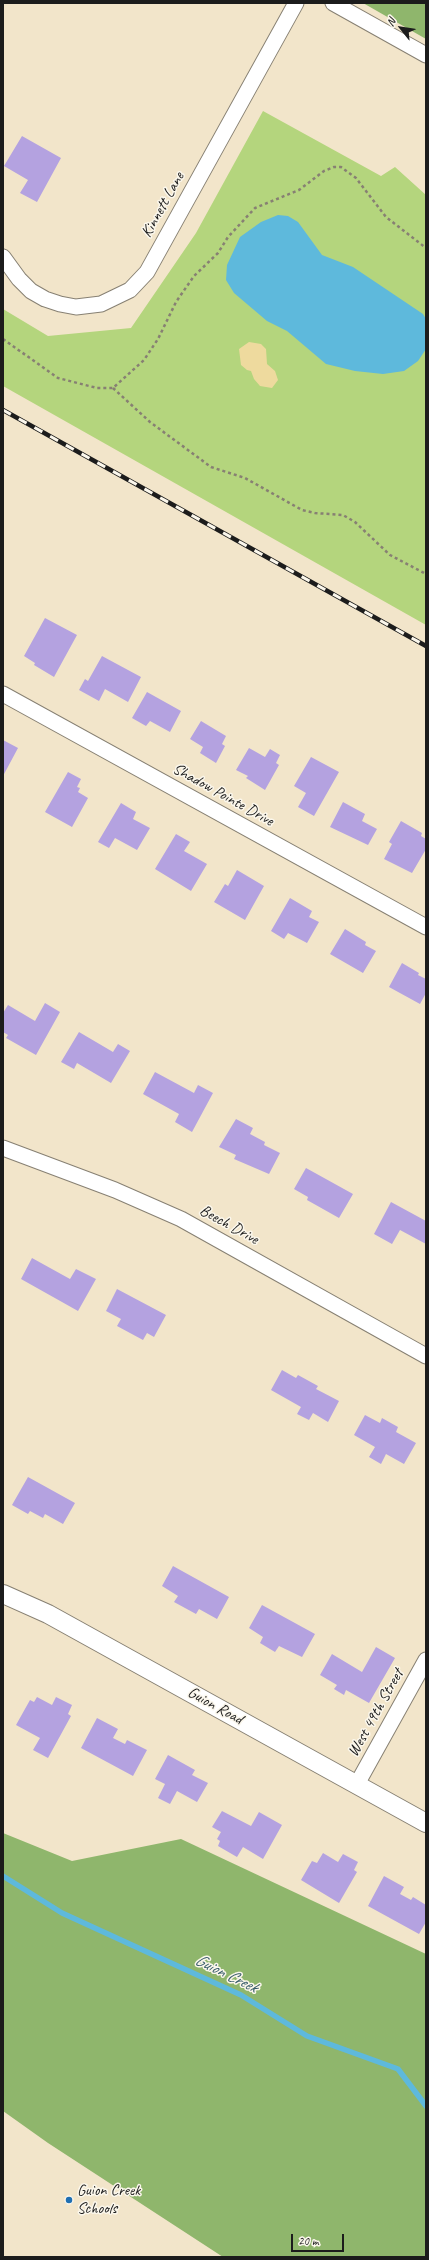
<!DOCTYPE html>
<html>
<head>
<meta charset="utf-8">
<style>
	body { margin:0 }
	#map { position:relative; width:429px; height:2260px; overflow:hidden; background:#f2e5ca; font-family:Caveat,sans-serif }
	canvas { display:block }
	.frame { position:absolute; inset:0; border:4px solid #1c1c1c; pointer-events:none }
	.north { position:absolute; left:381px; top:8px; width:40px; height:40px; -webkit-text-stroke:3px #fbf7ec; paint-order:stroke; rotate:300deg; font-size:11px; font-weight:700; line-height:16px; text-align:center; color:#1c1c1c }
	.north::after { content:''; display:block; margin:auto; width:14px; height:18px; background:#1c1c1c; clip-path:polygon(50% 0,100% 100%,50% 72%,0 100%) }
	.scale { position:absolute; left:291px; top:2234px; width:53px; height:18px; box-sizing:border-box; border:2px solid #1c1c1c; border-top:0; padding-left:5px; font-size:12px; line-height:14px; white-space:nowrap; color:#1c1c1c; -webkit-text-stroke:3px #fbf7ec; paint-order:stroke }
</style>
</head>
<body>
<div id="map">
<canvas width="429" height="2260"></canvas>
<div class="frame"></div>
<div class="north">N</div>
<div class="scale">20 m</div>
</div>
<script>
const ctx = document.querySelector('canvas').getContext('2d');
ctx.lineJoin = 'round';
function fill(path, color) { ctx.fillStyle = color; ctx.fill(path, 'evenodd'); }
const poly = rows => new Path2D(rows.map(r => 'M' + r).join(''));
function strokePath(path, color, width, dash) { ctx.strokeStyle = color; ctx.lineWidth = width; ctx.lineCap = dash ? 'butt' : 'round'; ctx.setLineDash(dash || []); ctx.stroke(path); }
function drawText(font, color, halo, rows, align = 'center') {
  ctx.font = font + ' Caveat,sans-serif'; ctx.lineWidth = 3; ctx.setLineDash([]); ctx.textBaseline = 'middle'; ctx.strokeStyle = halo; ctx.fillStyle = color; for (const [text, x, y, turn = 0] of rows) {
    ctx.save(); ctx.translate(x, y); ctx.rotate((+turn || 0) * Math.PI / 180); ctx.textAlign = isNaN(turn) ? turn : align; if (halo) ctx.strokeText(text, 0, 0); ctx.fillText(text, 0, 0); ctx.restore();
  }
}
fill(poly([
	[263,111,381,176,395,167,426,195,426,625,3,386,3,309,48,336,131,328,196,233]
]), '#b4d57d');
fill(poly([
	[363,3,426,3,426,39],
	[3,1833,72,1861,181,1839,426,1954,426,2257,223,2257,48,2143,3,2111]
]), '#8fb66c');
fill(poly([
	[249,342,261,344,266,349,267,364,275,371,278,380,272,388,260,386,254,379,251,371,247,370,241,365,239,349]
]), '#eeda9e');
fill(poly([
	[278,215,288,216,298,222,322,255,353,267,423,314,426,319,426,349,418,361,404,371,383,374,355,371,326,364,287,331,267,321,234,293,226,280,227,265,240,237,261,222]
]), '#5eb9dc');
strokePath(poly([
	[3,1876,62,1913,241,1995,307,2036,398,2069,426,2106]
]), '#5eb9dc', 5.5);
fill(poly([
	[22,136,61,158,37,202,20,193,28,180,4,166],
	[45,618,77,635,54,677,34,665,35,663,24,656],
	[102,656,141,677,128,702,105,689,99,701,79,690,85,679,88,681],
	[147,692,181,711,170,732,150,721,146,726,132,718],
	[201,721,226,736,222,744,225,746,216,763,200,753,203,747,190,739],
	[3,740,18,748,3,776],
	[249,748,265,757,270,749,280,755,276,763,279,765,265,790,246,778,248,776,236,770],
	[311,757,339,772,314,816,298,807,306,793,294,786],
	[68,772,81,779,77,787,80,788,78,792,88,798,72,827,45,812],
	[343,802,365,814,362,821,377,829,368,845,330,827],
	[121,803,136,812,133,819,150,828,137,850,115,838,109,848,98,842],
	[401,821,422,833,421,836,426,839,426,849,412,873,384,859,392,844,389,842],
	[176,834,190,842,184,851,207,864,191,891,155,869],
	[237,870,264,886,245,920,214,902,225,884,228,886],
	[290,898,312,911,309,917,319,922,307,943,288,933,284,939,271,931],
	[345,929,366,942,365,945,376,951,363,973,330,954],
	[402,963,419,973,418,975,426,979,426,993,420,1004,389,987],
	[45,1003,60,1012,36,1055,6,1038,8,1035,3,1032,3,1013,8,1005,35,1021],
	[79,1032,113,1052,118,1044,130,1051,111,1083,77,1063,74,1069,61,1062],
	[155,1072,194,1093,198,1085,213,1093,192,1132,175,1122,179,1114,143,1094],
	[236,1119,253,1128,250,1134,265,1142,264,1145,280,1153,269,1174,234,1159,236,1155,219,1147],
	[306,1168,353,1194,339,1218,307,1200,308,1197,294,1189],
	[391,1202,426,1221,426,1244,400,1230,392,1244,374,1234],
	[32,1258,70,1279,76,1269,96,1279,78,1311,21,1279],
	[117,1289,166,1315,154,1337,147,1333,143,1340,117,1326,121,1319,106,1311],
	[282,1370,296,1378,298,1375,318,1386,316,1389,339,1401,328,1422,313,1413,309,1420,297,1414,301,1407,271,1390],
	[365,1415,380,1423,382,1418,398,1427,396,1432,416,1443,404,1464,386,1454,381,1464,369,1457,375,1447,354,1435],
	[28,1477,75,1503,63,1524,45,1514,43,1518,30,1511,28,1514,12,1505],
	[173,1566,229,1597,217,1619,199,1609,196,1614,174,1602,178,1596,162,1586],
	[262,1605,315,1634,302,1657,279,1646,275,1652,260,1643,263,1637,249,1628],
	[376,1647,395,1658,369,1703,346,1690,344,1695,334,1689,337,1685,320,1675,332,1654,362,1672],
	[37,1697,52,1705,56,1697,72,1705,68,1714,71,1716,48,1758,33,1750,40,1738,16,1725,30,1700,34,1702],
	[97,1718,118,1729,113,1738,125,1744,127,1740,147,1750,133,1776,81,1748],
	[168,1755,195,1770,192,1775,208,1783,197,1802,177,1791,170,1804,158,1798,165,1784,155,1779],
	[222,1811,251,1826,259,1812,282,1825,263,1859,243,1847,237,1857,218,1846,220,1841,217,1839,221,1832,212,1827],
	[323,1853,338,1862,343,1854,358,1862,354,1870,357,1872,339,1903,301,1880,312,1861,317,1863],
	[384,1876,404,1887,400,1894,411,1900,413,1897,426,1905,426,1922,419,1934,368,1906]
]), '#b4a2e0');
const minor = poly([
	[333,3,426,55],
	[3,257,19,279,31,291,45,299,60,304,76,307,101,304,130,290,147,272,296,3],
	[3,694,426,927],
	[3,1148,115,1190,181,1219,426,1356],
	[357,1784,426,1660]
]);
const tertiary = poly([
	[3,1594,48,1614,426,1823]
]);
strokePath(minor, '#878073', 17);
strokePath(tertiary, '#878073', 20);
strokePath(poly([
	[3,339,58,378,97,388,113,388,144,360,158,339,176,302,194,276,218,253,228,237,255,208,299,190,324,171,334,167,341,167,356,178,386,217,426,248],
	[113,388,150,422,211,467,245,478,302,510,315,513,343,515,355,522,390,555,426,574]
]), '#878073', 2.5, [3, 3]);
strokePath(minor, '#fff', 15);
strokePath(tertiary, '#fff', 18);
const rail = poly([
	[3,410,426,646]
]);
strokePath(rail, '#1c1c1c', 4.5);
strokePath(rail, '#fbf7ec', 3, [9]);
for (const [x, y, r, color] of [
	[69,2200,4,"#1f6fb2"]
]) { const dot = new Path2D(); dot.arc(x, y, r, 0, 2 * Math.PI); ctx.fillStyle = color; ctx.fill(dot); strokePath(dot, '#fbf7ec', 1.5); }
drawText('16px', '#1c1c1c', '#fbf7ec', [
	["Kinnett Lane",163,205,-61],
	["Shadow Pointe Drive",223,795,29],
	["Beech Drive",229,1225,29],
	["Guion Road",215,1706,29],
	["West 49th Street",376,1713,-61]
]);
drawText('16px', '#1c1c1c', '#fbf7ec', [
	["Guion Creek",77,2191],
	["Schools",77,2209]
], 'left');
drawText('italic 17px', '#365b69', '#fbf7ec', [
	["Guion Creek",226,1974,26]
]);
</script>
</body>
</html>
